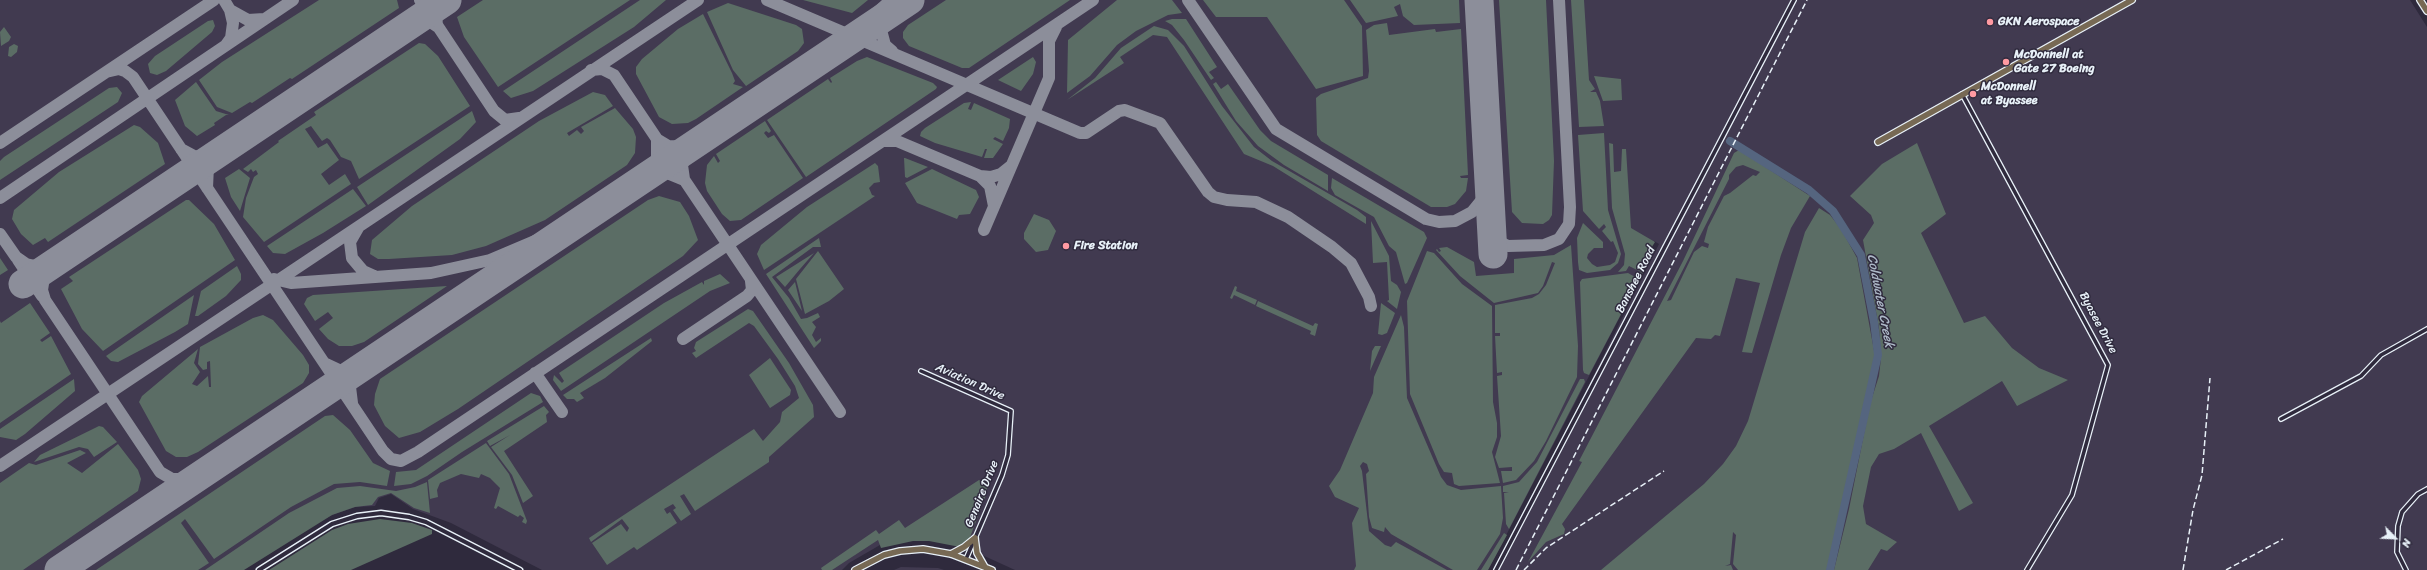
<!DOCTYPE html>
<html>
<head>
<meta charset="utf-8">
<style>
	body { margin:0 }
	#map { position:relative; width:2427px; height:570px; overflow:hidden; background:#2f2a3d; font-family:Sriracha,sans-serif }
	canvas { display:block }
	.north { position:absolute; left:2375px; top:518px; width:40px; height:40px; -webkit-text-stroke:3px #2f2a3d; paint-order:stroke; rotate:114deg; font-size:11px; font-weight:700; line-height:16px; text-align:center; color:#e8f1f8 }
	.north::after { content:''; display:block; margin:auto; width:14px; height:18px; background:#e8f1f8; clip-path:polygon(50% 0,100% 100%,50% 72%,0 100%) }
</style>
</head>
<body>
<div id="map">
<canvas width="2427" height="570"></canvas>
<div class="north">N</div>
</div>
<script>
const ctx = document.querySelector('canvas').getContext('2d');
ctx.lineJoin = 'round';
function fill(path, color) { ctx.fillStyle = color; ctx.fill(path, 'evenodd'); }
const poly = rows => new Path2D(rows.map(r => 'M' + r).join(''));
function strokePath(path, color, width, dash) { ctx.strokeStyle = color; ctx.lineWidth = width; ctx.lineCap = dash ? 'butt' : 'round'; ctx.setLineDash(dash || []); ctx.stroke(path); }
function drawText(font, color, halo, rows, align = 'center') {
  ctx.font = font + ' Sriracha,sans-serif'; ctx.lineWidth = 3; ctx.setLineDash([]); ctx.textBaseline = 'middle'; ctx.strokeStyle = halo; ctx.fillStyle = color; for (const [text, x, y, turn = 0] of rows) {
    ctx.save(); ctx.translate(x, y); ctx.rotate((+turn || 0) * Math.PI / 180); ctx.textAlign = isNaN(turn) ? turn : align; if (halo) ctx.strokeText(text, 0, 0); ctx.fillText(text, 0, 0); ctx.restore();
  }
}
fill(poly([
	[0,0,2410,0,2427,27,2427,570,1497,570,1659,244,1654,241,1646,256,1650,259,1488,570,1015,570,958,544,908,538,880,545,849,563,842,570,542,570,451,523,413,509,391,494,379,498,375,506,355,507,332,515,295,535,243,570,0,570],
	[901,567,938,568,944,570,894,570]
]), '#413a50');
fill(poly([
	[319,0,397,0,399,8,292,79,290,78,252,103,250,102,232,113,217,107,199,80,222,62],
	[483,0,630,0,498,87,464,37,457,17],
	[640,0,666,0,634,27,533,91,511,98,503,91],
	[803,0,868,0,852,13],
	[946,0,1070,0,969,68,962,68,909,46,903,38,903,32,908,25],
	[1117,0,1172,0,1182,13,1168,15,1136,31,1117,45,1090,76,1067,93,1068,40],
	[1203,0,1344,0,1362,26,1363,76,1316,89,1267,17,1216,17],
	[1350,0,1459,0,1460,23,1414,25,1403,16,1400,4,1394,7,1398,16,1366,23],
	[1499,0,1546,0,1554,161,1552,215,1549,220,1543,224,1522,223,1512,212],
	[1571,0,1584,0,1589,80,1595,89,1590,92,1596,92,1600,101,1604,126,1579,127],
	[728,3,796,25,802,29,804,43,798,51,746,86,733,70,707,12],
	[703,14,732,73,735,81,733,84,743,87,696,119,688,123,672,124,659,117,636,74,636,67,642,59,678,29],
	[1172,19,1186,19,1217,67,1209,72,1214,78,1211,80,1184,40,1172,25,1165,21],
	[213,20,215,26,212,32,166,71,157,75,150,73,148,64,155,56,208,21],
	[1387,23,1389,35,1435,29,1436,32,1461,29,1468,175,1460,176,1461,178,1468,178,1466,191,1455,204,1447,207,1431,207,1321,141,1317,135,1316,98,1321,94,1368,78,1369,71,1366,30,1374,25],
	[1154,26,1168,30,1184,46,1222,106,1254,147,1272,161,1357,210,1366,217,1366,224,1273,166,1244,154,1167,37,1153,35,1120,57,1124,63,1067,100,1095,78,1121,48],
	[4,27,11,37,9,41,1,46,0,32],
	[419,43,425,44,438,56,470,106,359,179,351,161,341,157,330,140,327,138,322,141,311,126,305,129,318,148,327,143,339,160,321,174,329,185,345,174,351,184,264,242,243,217,246,198,254,177,258,174,256,170,253,172,251,169,248,172,243,169,279,142,278,141,316,115,314,112],
	[14,44,18,46,17,52,11,57,8,56,9,47],
	[867,57,933,83,937,87,936,89,806,177,767,120,828,79,831,83,832,82,830,78,857,61],
	[1033,57,1036,62,1033,74,1021,91,998,80],
	[1594,76,1621,79,1622,100,1603,101],
	[196,82,216,111,229,115,226,115,214,123,215,125,197,136,185,126,175,100],
	[1216,82,1221,89,1228,84,1260,130,1271,141,1328,175,1328,191,1284,165,1258,146,1236,121,1213,84],
	[117,87,122,93,118,102,0,180,0,161,4,157,109,88],
	[593,92,605,95,613,106,567,133,569,136,577,130,581,134,584,131,581,127,615,108,633,129,636,137,635,153,627,165,545,220,486,246,452,255,389,259,378,259,370,254,372,240,412,206,539,121],
	[971,102,968,109,971,110,974,103,1010,119,1009,128,1003,141,995,137,993,139,1003,144,993,158,984,158,987,149,985,149,982,157,935,143,920,136,921,132,925,128,964,103],
	[472,111,476,122,460,139,368,205,357,187],
	[765,121,771,131,769,133,766,131,764,133,768,138,774,135,803,178,741,220,730,221,722,214,707,191,705,183,707,165,714,156,718,163,720,161,716,154],
	[134,125,140,127,158,143,165,164,48,242,45,238,33,245,21,234,12,219,14,210,59,172],
	[1604,133,1608,210,1621,254,1618,263,1610,270,1587,273,1579,270,1578,262,1577,238,1583,223,1603,242,1603,248,1594,248,1588,254,1587,258,1592,264,1597,267,1610,265,1615,262,1618,253,1613,241,1611,242,1602,231,1606,227,1604,224,1599,229,1583,211,1578,135],
	[1609,143,1613,144,1614,172,1621,171,1622,149,1626,149,1631,228,1655,242,1645,258,1649,261,1589,375,1584,373,1583,370,1580,282,1582,279,1628,273,1637,278,1641,272,1629,266,1626,271,1618,272,1624,265,1625,254,1612,208],
	[1917,143,1946,214,1921,233,1964,323,1985,316,2012,348,2039,368,2068,380,2017,406,2002,381,1929,426,1973,503,1959,511,1921,433,1894,449,1879,454,1871,467,1863,506,1866,524,1897,542,1887,551,1881,549,1868,570,1834,570,1849,509,1870,404,1879,376,1881,358,1879,328,1863,240,1874,223,1871,215,1850,196,1882,164],
	[1739,150,1810,196,1791,228,1781,255,1752,353,1742,352,1760,283,1736,278,1720,336,1715,335,1711,339,1696,338,1562,524,1565,529,1564,534,1546,542,1528,562,1582,462,1579,461,1683,261,1734,153],
	[1743,165,1760,172,1756,176,1753,175,1730,193,1724,196,1708,227,1704,242,1709,244,1708,248,1702,246,1694,252,1671,300,1667,301,1729,179,1729,175,1736,167],
	[904,158,905,158,928,167,907,178,905,177],
	[875,163,878,166,880,182,874,183,869,188,872,195,875,196,764,270,757,254,761,245,807,207],
	[239,169,250,178,240,211,231,197,225,178],
	[932,169,976,190,979,197,970,214,959,215,957,219,917,203,905,183],
	[1332,178,1424,232,1427,238,1407,283,1405,284,1396,252,1389,246,1374,217,1335,195,1331,188],
	[353,189,366,206,323,233,285,254,273,253,267,246],
	[659,196,680,202,689,216,698,240,683,256,458,409,420,432,399,438,385,426,374,405,375,394,380,379,648,200],
	[186,200,189,200,214,224,235,260,103,351,82,329,61,289,73,281,69,277],
	[1819,208,1830,215,1841,229,1857,258,1875,356,1827,570,1738,570,1733,564,1736,535,1733,532,1730,564,1725,566,1731,565,1733,570,1601,570,1704,484,1723,464,1736,446,1748,421,1805,232],
	[1034,214,1049,220,1056,231,1048,250,1036,252,1024,239,1024,233],
	[1371,221,1389,256,1391,281,1397,285,1401,292,1397,309,1387,301,1389,300,1387,262,1373,263],
	[819,238,821,247,813,247,772,277,789,298,801,319,807,318,818,313,820,317,812,322,816,327,812,335,816,342,821,338,821,341,814,348,766,274],
	[1571,245,1578,346,1577,377,1546,441,1534,461,1516,480,1503,483,1501,471,1512,471,1512,467,1499,468,1495,457,1501,436,1497,376,1502,375,1502,372,1497,373,1495,336,1500,336,1500,333,1495,333,1495,305,1532,298,1539,294,1546,285,1555,263,1552,262,1543,286,1538,293,1494,303,1460,276,1436,250,1437,249,1439,252,1441,251,1439,248,1447,247,1474,262,1476,276,1514,273,1514,259,1554,255],
	[818,251,844,289,829,301,805,314,796,279],
	[1427,251,1434,253,1462,284,1492,306,1493,402,1497,423,1497,437,1492,452,1500,483,1459,486,1454,484,1452,473,1444,472,1439,464,1410,394,1407,301],
	[814,253,800,269,785,287,776,277],
	[0,258,8,270,0,275],
	[237,266,241,274,241,280,226,296,198,316,195,316,201,291],
	[720,274,730,283,710,291,561,391,553,380,554,375,562,383,564,381,559,373,664,303,702,282,704,285,704,281],
	[795,282,802,311,788,290],
	[447,286,364,342,352,346,339,346,328,339,319,329,333,318,328,312,315,321,304,304,307,298,313,295],
	[1235,286,1237,287,1236,291,1257,300,1255,305,1234,295,1232,299,1230,298],
	[194,295,188,324,175,332,118,362,111,361,106,356],
	[1258,301,1313,326,1315,323,1318,324,1315,336,1310,334,1311,331,1256,306],
	[30,303,50,333,40,340,42,342,51,336,71,374,0,423,0,321,1,323],
	[1381,303,1395,313,1387,333,1382,335,1378,334],
	[748,309,753,311,789,363,813,405,814,417,769,457,769,462,695,511,684,494,680,496,691,514,681,521,673,510,676,508,673,504,664,509,667,514,670,512,677,523,637,550,634,547,607,565,592,543,621,524,627,532,629,528,622,519,591,542,589,538,754,429,763,441,780,422,782,412,799,398,795,386,778,359,754,326,749,323,696,358,692,353,696,351,694,348,696,342],
	[263,315,273,320,303,355,309,365,309,373,303,383,198,452,187,457,176,457,166,451,139,402,142,396,198,349,194,363,200,372,192,384,197,386,208,376,209,387,211,387,210,361,207,362,207,369,203,370,198,364,200,347,253,318],
	[1401,315,1404,327,1407,398,1441,477,1447,485,1461,490,1501,486,1503,518,1500,534,1477,570,1453,570,1391,534,1385,527,1384,532,1372,528,1369,517,1366,474,1369,471,1367,464,1363,462,1360,466,1362,471,1369,531,1385,545,1391,547,1396,542,1447,570,1354,570,1356,566,1352,523,1359,508,1335,497,1329,486,1340,470,1373,393,1374,377],
	[651,338,652,341,605,378,580,393,584,398,577,402,574,399,567,399,563,395],
	[1375,346,1381,346,1370,371,1372,351],
	[770,358,791,390,790,395,770,408,749,375],
	[74,379,75,391,25,434,16,440,0,437,0,429],
	[1580,379,1584,379,1585,382,1509,529,1506,524,1504,493,1509,492,1503,492,1503,486,1519,482,1537,462],
	[531,393,540,396,543,402,462,452,427,476,411,484,394,486,396,472,416,470],
	[544,406,549,412,546,415,547,422,504,451,533,496,523,503,512,475,491,447,510,435,490,446,487,441],
	[333,415,350,430,373,463,390,471,387,486,360,482,334,484,291,507,214,559,185,519,181,523,209,563,198,570,96,570,325,416],
	[99,426,103,427,117,442,94,457,88,449,79,447,34,462,40,455],
	[486,443,509,474,527,521,526,524,522,522,524,518,520,515,518,517,498,506,496,509,494,508,500,488,490,478,481,474,479,478,461,474,440,483,437,490,438,497,430,499,428,480],
	[118,444,138,470,141,479,138,491,23,570,0,570,0,483,29,463,36,465,80,450,86,453,67,463,82,473],
	[979,480,987,485,987,492,969,540,960,547,929,541,913,541,881,548,878,540,832,570,822,570,821,568,876,530,879,534,899,520,905,528],
	[427,482,430,513,414,508,391,493,378,497,372,505,355,507,332,515,244,570,205,570,289,513,337,488,360,486,396,491,415,487],
	[380,519,412,523,432,530,432,534,351,570,269,570,332,530,348,524],
	[1504,533,1507,535,1488,570,1481,570]
]), '#5b6d65');
strokePath(poly([
	[1730,141,1809,190,1833,211,1861,255,1874,322,1878,355,1830,570]
]), '#55657f', 8);
strokePath(poly([
	[224,0,230,10,233,23,231,38,226,45],
	[420,0,428,4,441,4],
	[767,0,1080,133,1086,133,1119,111,1125,110,1160,123,1208,192,1214,197,1227,200,1256,202,1288,217,1332,247,1351,263,1369,297,1371,306],
	[1188,0,1276,129,1426,219,1439,222,1455,221,1472,212,1485,196,1489,176],
	[441,4,436,15,437,25,494,111,505,120,519,118],
	[230,10,248,20,264,19],
	[416,21,429,21,438,27],
	[892,51,885,45,881,30,885,20,892,12],
	[591,70,602,69,614,75,840,412],
	[106,72,119,69,125,71,133,77,383,451,391,459,401,461,418,452,1093,0],
	[802,72,852,35,891,0],
	[658,140,668,146,690,147],
	[883,141,897,141,980,176,990,186,994,206],
	[0,143,214,0],
	[181,149,194,156,203,157,220,152],
	[651,174,657,162,657,141],
	[651,174,667,173,684,180],
	[980,176,991,177,1001,174,1011,166],
	[684,179,682,165,690,147],
	[207,188,208,166,220,152],
	[0,198,293,0],
	[358,228,350,242,352,258,363,271,374,276],
	[984,230,1049,78,1049,41,1056,27],
	[1491,230,1500,242,1508,246,1544,245,1559,239,1569,224,1570,207,1559,0],
	[0,234,16,257,26,264,40,267,54,263],
	[18,260,42,296],
	[54,263,44,277,42,290,45,300,160,472,172,479,194,479],
	[274,279,291,283,431,273,490,260,575,224],
	[683,339,747,296,752,290,751,281],
	[326,364,343,372,361,368],
	[535,373,562,412],
	[352,403,350,387,352,379,361,368],
	[0,466,698,0]
]), '#8c8e9a', 12);
strokePath(poly([
	[1479,0,1493,254],
	[23,284,447,0],
	[59,570,910,0]
]), '#8c8e9a', 29);
const minor = poly([
	[1962,94,2108,365,2072,495,2027,570],
	[921,371,1011,411,1008,455,1002,475,966,559],
	[2281,419,2361,376,2381,355,2427,329],
	[1496,570,1794,0],
	[2406,570,2397,552,2398,526,2402,512,2418,494,2427,489]
]);
const tertiary = poly([
	[259,570,332,524,357,516,381,513,409,517,426,522,520,570]
]);
const primary = poly([
	[1878,142,2132,0],
	[975,538,977,553,985,567],
	[951,554,964,547,975,538],
	[855,570,884,555,900,551,923,549,951,554,992,570]
]);
const trunk = poly([
	[2420,0,2427,11]
]);
strokePath(minor, '#e8f1f8', 6);
strokePath(tertiary, '#e8f1f8', 7);
strokePath(primary, '#e8f1f8', 8);
strokePath(trunk, '#e8f1f8', 8);
strokePath(minor, '#2f2a3d', 3.5);
strokePath(tertiary, '#2f2a3d', 4);
strokePath(primary, '#776954', 5.5);
strokePath(trunk, '#776954', 5.5);
strokePath(poly([
	[1516,570,1807,0],
	[1524,570,1546,548,1664,471],
	[2183,570,2193,510,2202,475,2210,378],
	[2226,570,2283,539]
]), '#e8f1f8', 1.5, [6, 3]);
for (const [x, y, r, color] of [
	[1990,22,4,"#ff9aa2"],
	[2006,62,4,"#ff9aa2"],
	[1973,94,4,"#ff9aa2"],
	[1066,246,4,"#ff9aa2"]
]) { const dot = new Path2D(); dot.arc(x, y, r, 0, 2 * Math.PI); ctx.fillStyle = color; ctx.fill(dot); strokePath(dot, '#2f2a3d', 1.5); }
drawText('bold 12px', '#e8f1f8', '#2f2a3d', [
	["GKN Aerospace",1998,22],
	["McDonnell at",2014,55],
	["Gate 27 Boeing",2014,69],
	["McDonnell",1981,87],
	["at Byassee",1981,101],
	["Fire Station",1074,246]
], 'left');
drawText('12px', '#e8f1f8', '#2f2a3d', [
	["Banshee Road",1636,280,-63],
	["Byasee Drive",2098,323,62],
	["Aviation Drive",970,382,24],
	["Genaire Drive",982,494,-68]
]);
drawText('italic 13px', '#adb9c8', '#2f2a3d', [
	["Coldwater Creek",1880,301,79]
]);
</script>
</body>
</html>
